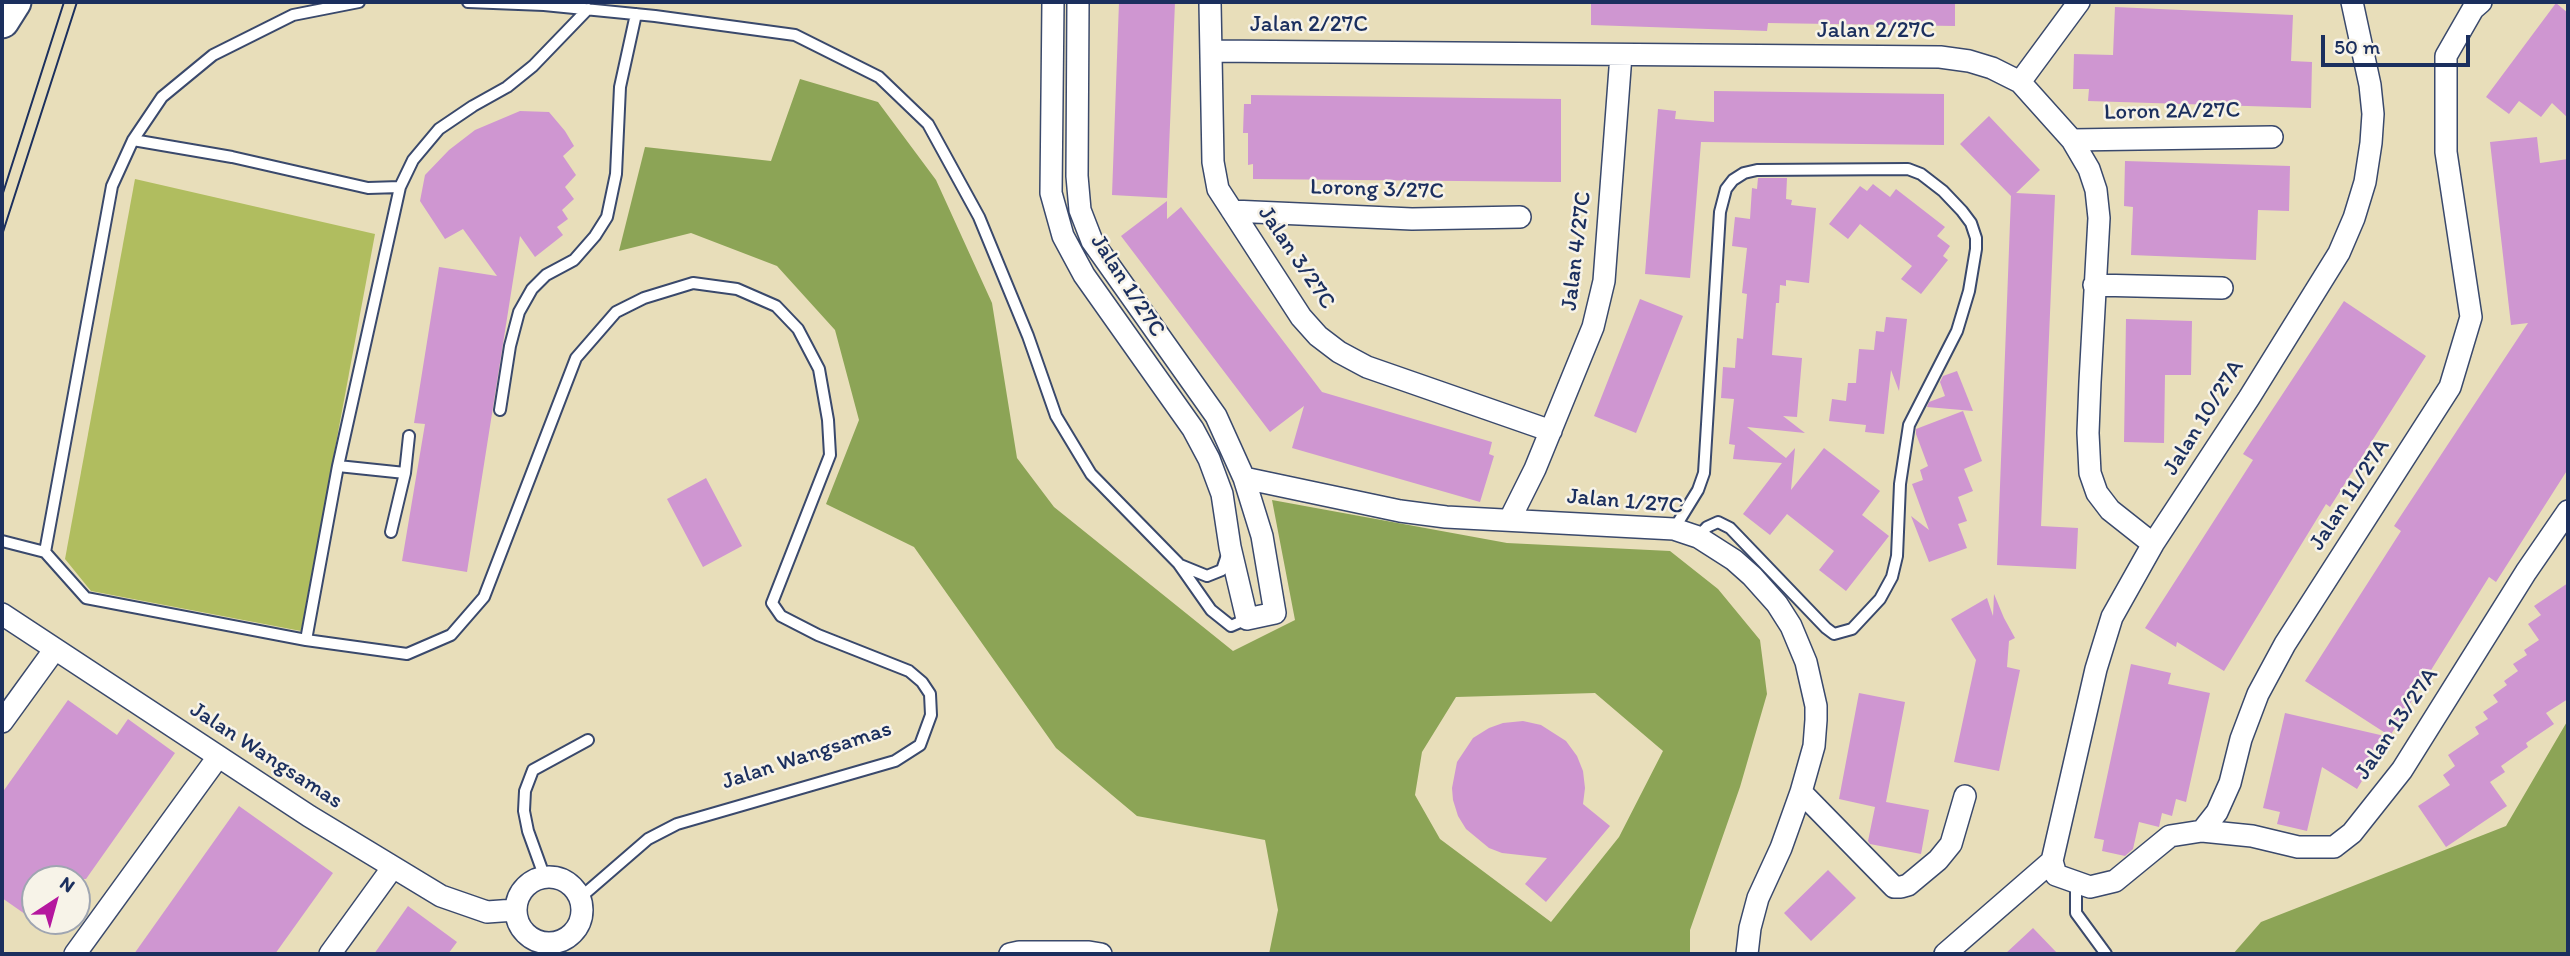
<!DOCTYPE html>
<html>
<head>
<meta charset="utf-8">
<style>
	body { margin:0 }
	#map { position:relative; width:2570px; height:956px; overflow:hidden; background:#e8deba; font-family:Itim,sans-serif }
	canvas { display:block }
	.frame { position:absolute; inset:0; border:4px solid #1b2f5e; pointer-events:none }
	.north { position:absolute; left:21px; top:865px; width:70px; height:70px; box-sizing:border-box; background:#f7f3e8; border:2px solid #9fa5b1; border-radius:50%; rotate:36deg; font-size:19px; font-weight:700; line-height:28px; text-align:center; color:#1b2f5e }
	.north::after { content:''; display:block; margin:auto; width:24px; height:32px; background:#b5179e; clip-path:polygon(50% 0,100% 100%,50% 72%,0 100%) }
	.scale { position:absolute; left:2321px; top:35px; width:149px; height:32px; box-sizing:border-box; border:4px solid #1b2f5e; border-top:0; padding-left:9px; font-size:21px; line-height:24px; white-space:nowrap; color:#1b2f5e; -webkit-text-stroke:5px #f7f3e8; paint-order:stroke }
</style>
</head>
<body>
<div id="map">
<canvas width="2570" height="956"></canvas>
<div class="frame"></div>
<div class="north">N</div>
<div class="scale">50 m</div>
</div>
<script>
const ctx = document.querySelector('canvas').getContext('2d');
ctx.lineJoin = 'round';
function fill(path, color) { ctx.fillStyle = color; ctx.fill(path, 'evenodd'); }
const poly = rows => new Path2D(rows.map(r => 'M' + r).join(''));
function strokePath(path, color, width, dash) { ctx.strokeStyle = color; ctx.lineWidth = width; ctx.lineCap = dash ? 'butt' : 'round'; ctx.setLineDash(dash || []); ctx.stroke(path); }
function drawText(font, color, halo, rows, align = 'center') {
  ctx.font = font + ' Itim,sans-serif'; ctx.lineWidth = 5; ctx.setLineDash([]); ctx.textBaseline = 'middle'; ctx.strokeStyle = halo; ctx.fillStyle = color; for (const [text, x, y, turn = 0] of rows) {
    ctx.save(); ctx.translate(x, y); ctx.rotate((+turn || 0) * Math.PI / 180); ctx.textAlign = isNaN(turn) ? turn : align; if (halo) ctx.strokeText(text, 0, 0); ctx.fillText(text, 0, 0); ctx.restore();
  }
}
fill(poly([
	[135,179,375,234,301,631,91,591,65,559]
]), '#b0bd5f');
fill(poly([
	[800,79,878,102,936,180,992,303,1017,458,1054,507,1233,651,1295,620,1272,500,1507,543,1670,551,1718,589,1760,640,1767,694,1740,787,1690,930,1690,954,1269,954,1278,910,1265,840,1137,816,1056,748,914,547,826,504,859,420,835,330,777,266,691,233,619,251,645,147,771,161],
	[1595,693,1663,751,1619,837,1551,922,1440,839,1415,795,1422,752,1456,697],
	[2568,720,2568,954,2233,954,2261,922,2506,826]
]), '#8ca456');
fill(poly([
	[1119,2,1175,2,1167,198,1112,195],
	[1591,2,1955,2,1955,26,1768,23,1767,31,1591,25],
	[2556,3,2568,13,2568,118,2552,103,2541,117,2519,101,2509,114,2486,97],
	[2115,7,2293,15,2291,61,2312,62,2311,108,2088,101,2089,89,2073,89,2074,54,2113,55],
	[1714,91,1944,94,1944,145,1701,142,1690,278,1645,274,1658,109,1676,111,1675,119,1714,122],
	[1251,95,1561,99,1561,182,1253,179,1253,164,1248,165,1248,133,1243,133,1244,104,1251,104],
	[520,111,549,112,565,131,574,146,563,156,576,175,565,187,574,199,562,210,568,219,557,227,563,235,535,257,520,236,467,572,402,561,425,424,414,423,439,267,497,276,463,229,445,239,420,201,425,175,449,150,475,130],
	[1989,116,2040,170,2016,193,2055,195,2041,526,2078,528,2076,569,1997,565,2011,196,1960,144],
	[2537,137,2540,163,2568,159,2568,469,2496,582,2489,577,2390,736,2305,681,2401,531,2394,526,2528,323,2511,325,2490,142],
	[2125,161,2290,166,2289,211,2258,210,2256,260,2131,255,2133,207,2124,206],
	[1758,178,1787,178,1786,199,1792,200,1791,205,1816,208,1809,283,1786,280,1786,286,1780,285,1779,303,1776,303,1772,355,1802,358,1797,417,1783,416,1805,433,1747,427,1786,458,1795,448,1791,490,1824,448,1880,491,1862,515,1889,536,1846,591,1819,570,1834,551,1787,514,1770,535,1743,514,1782,463,1733,459,1735,445,1729,444,1734,399,1721,398,1723,367,1735,368,1737,338,1743,339,1747,294,1742,293,1747,248,1732,246,1735,217,1750,219,1752,188,1757,189],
	[1873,184,1890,197,1896,189,1945,227,1937,236,1950,246,1943,256,1948,260,1921,294,1901,279,1912,266,1860,224,1848,239,1829,224,1860,186,1867,191],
	[1167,201,1167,219,1181,207,1322,392,1492,442,1489,454,1494,456,1480,502,1292,448,1304,406,1270,432,1121,236],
	[1640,299,1683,316,1636,433,1594,416],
	[2344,301,2426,356,2330,507,2326,504,2224,671,2177,642,2176,647,2145,628,2253,460,2243,454],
	[1886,317,1907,319,1899,391,1891,370,1884,434,1865,432,1866,425,1829,421,1832,399,1846,401,1848,383,1856,383,1859,349,1874,350,1876,331,1884,332],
	[2126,319,2192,321,2191,375,2165,375,2164,443,2124,442],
	[1957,371,1973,411,1927,407,1929,402,1945,396,1940,382,1943,376],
	[1963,411,1982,461,1964,469,1973,491,1958,497,1967,521,1958,524,1967,548,1929,562,1911,516,1929,530,1912,484,1923,480,1920,470,1928,466,1916,434,1916,429],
	[706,478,742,546,703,567,667,499],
	[2568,583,2568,699,2546,713,2554,724,2526,743,2528,747,2501,766,2505,772,2490,782,2507,806,2446,847,2418,806,2450,785,2443,775,2455,766,2448,755,2479,734,2475,727,2488,719,2483,712,2498,702,2493,695,2507,685,2504,681,2518,671,2513,664,2527,655,2524,650,2539,640,2528,624,2541,615,2534,606],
	[1994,594,2004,618,2015,638,2009,641,2007,667,2020,670,1999,771,1954,762,1976,660,1951,619,1987,598,1993,616],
	[2131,664,2171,673,2168,684,2210,693,2186,802,2176,799,2172,816,2162,813,2159,827,2139,822,2133,849,2125,856,2102,851,2104,840,2094,838],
	[1859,693,1905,702,1886,802,1929,810,1921,854,1870,844,1868,841,1875,807,1839,799],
	[68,700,117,735,128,719,175,753,86,879,35,879,35,921,2,898,2,793],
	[2285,713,2389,737,2357,789,2322,767,2307,831,2277,824,2280,812,2263,808],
	[1523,721,1541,725,1566,741,1577,756,1583,771,1585,788,1583,804,1610,826,1546,902,1525,884,1547,858,1502,853,1489,848,1466,829,1458,816,1453,800,1452,788,1457,762,1473,738,1489,728,1503,723],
	[239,806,333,873,275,954,134,954],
	[1828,870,1856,898,1811,941,1784,913],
	[408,906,457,942,448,954,374,954],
	[2033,928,2058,954,2005,954]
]), '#cf96d1');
const lane = poly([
	[468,2,544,5,655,16,795,35,879,77,928,124,979,217,1028,336,1056,416,1091,474,1178,563,1211,610,1231,626,1247,619],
	[133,140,232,157,368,188,400,187],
	[500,410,510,346,519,312,532,289,546,275,574,260,595,236,607,217,616,174,620,87,636,14],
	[338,466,405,473],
	[1674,529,1698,490,1704,473,1720,212,1726,189,1733,180,1744,173,1757,170,1908,169,1921,174,1943,191,1962,211,1971,223,1976,238,1976,249,1969,291,1957,331,1909,425,1900,484,1897,556,1892,577,1880,599,1852,629,1834,634,1826,628,1730,528,1718,522,1707,527,1698,537],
	[391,532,405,473,409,436],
	[2,541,45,552,86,598,306,640,338,466,400,187,413,160,439,129,473,106,507,87,533,66,588,9],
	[45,552,112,186,133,140,162,97,213,55,293,15,359,2],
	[1180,565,1207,576,1222,570,1228,552],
	[306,640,407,654,451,635,484,597,576,358,616,312,644,298,693,283,737,289,776,306,798,329,819,369,828,420,830,455,772,603,781,616,818,635,909,671,922,682,930,694,931,715,920,745,895,761,677,824,648,839,581,897],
	[545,878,528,831,524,811,525,791,533,770,588,740],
	[2076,882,2076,913,2106,954]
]);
const street = poly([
	[1053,2,1051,193,1063,236,1084,275,1193,429,1209,459,1222,494,1230,547,1247,619,1275,613,1262,536,1244,478,1216,416,1092,241,1080,210,1077,176,1078,2],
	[1210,3,1213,162,1218,189,1301,317,1318,336,1339,352,1367,367,1551,431],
	[1212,51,1940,57,1969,61,1992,68,2020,82,2072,140,2089,169,2096,190,2099,218,2090,382,2088,433,2090,473,2097,493,2110,510,2153,544],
	[2020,82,2079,2],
	[2072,140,2272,137],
	[1232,211,1412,219,1520,217],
	[2094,285,2222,288],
	[1244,478,1400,511,1446,517,1674,529,1698,537,1734,560,1752,576,1777,604,1791,626,1806,662,1816,706,1816,720,1814,746,1801,792,1781,848,1758,898,1750,928,1747,954],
	[1510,519,1535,469,1593,327,1604,281,1621,55],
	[2,614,309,816,441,896,487,912,515,910],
	[2,722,55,649],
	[1801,792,1894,887,1901,887,1908,885,1938,860,1951,844,1965,796],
	[2202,831,2217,812,2230,783,2241,739,2258,694,2285,644,2450,387,2471,317,2446,152,2446,56,2473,9,2481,2],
	[2052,861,2096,669,2112,617,2153,544,2249,398,2339,253,2354,218,2365,182,2371,143,2373,114,2370,85,2352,2],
	[2052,861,2056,875,2090,887,2115,881,2170,836,2202,831,2252,836,2298,847,2334,847,2352,833,2402,770,2526,572,2568,511],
	'516 910a33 33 0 1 1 66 0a33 33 0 1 1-66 0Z',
	[75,954,218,757],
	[330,954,393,867],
	[1010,954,1019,952,1089,952,1101,954],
	[1945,954,2052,861]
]);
const primary = poly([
	[2,21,14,2]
]);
strokePath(lane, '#3a496c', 14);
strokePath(street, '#3a496c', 24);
strokePath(primary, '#3a496c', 37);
strokePath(lane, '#fff', 10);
strokePath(street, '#fff', 21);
strokePath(primary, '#fff', 33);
strokePath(poly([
	[2,196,64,2],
	[2,235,77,2]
]), '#1b2f5e', 2);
drawText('23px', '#1b2f5e', '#f7f3e8', [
	["Jalan 2/27C",1309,25],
	["Jalan 2/27C",1876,31],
	["Loron 2A/27C",2172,112,-1],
	["Lorong 3/27C",1377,190,2],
	["Jalan 4/27C",1577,251,-83],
	["Jalan 3/27C",1296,258,56],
	["Jalan 1/27C",1127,286,57],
	["Jalan 10/27A",2204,418,-58],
	["Jalan 11/27A",2350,495,-57],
	["Jalan 1/27C",1625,502,5],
	["Jalan 13/27A",2397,724,-56],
	["Jalan Wangsamas",266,756,33],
	["Jalan Wangsamas",807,756,-18]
]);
</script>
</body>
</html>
